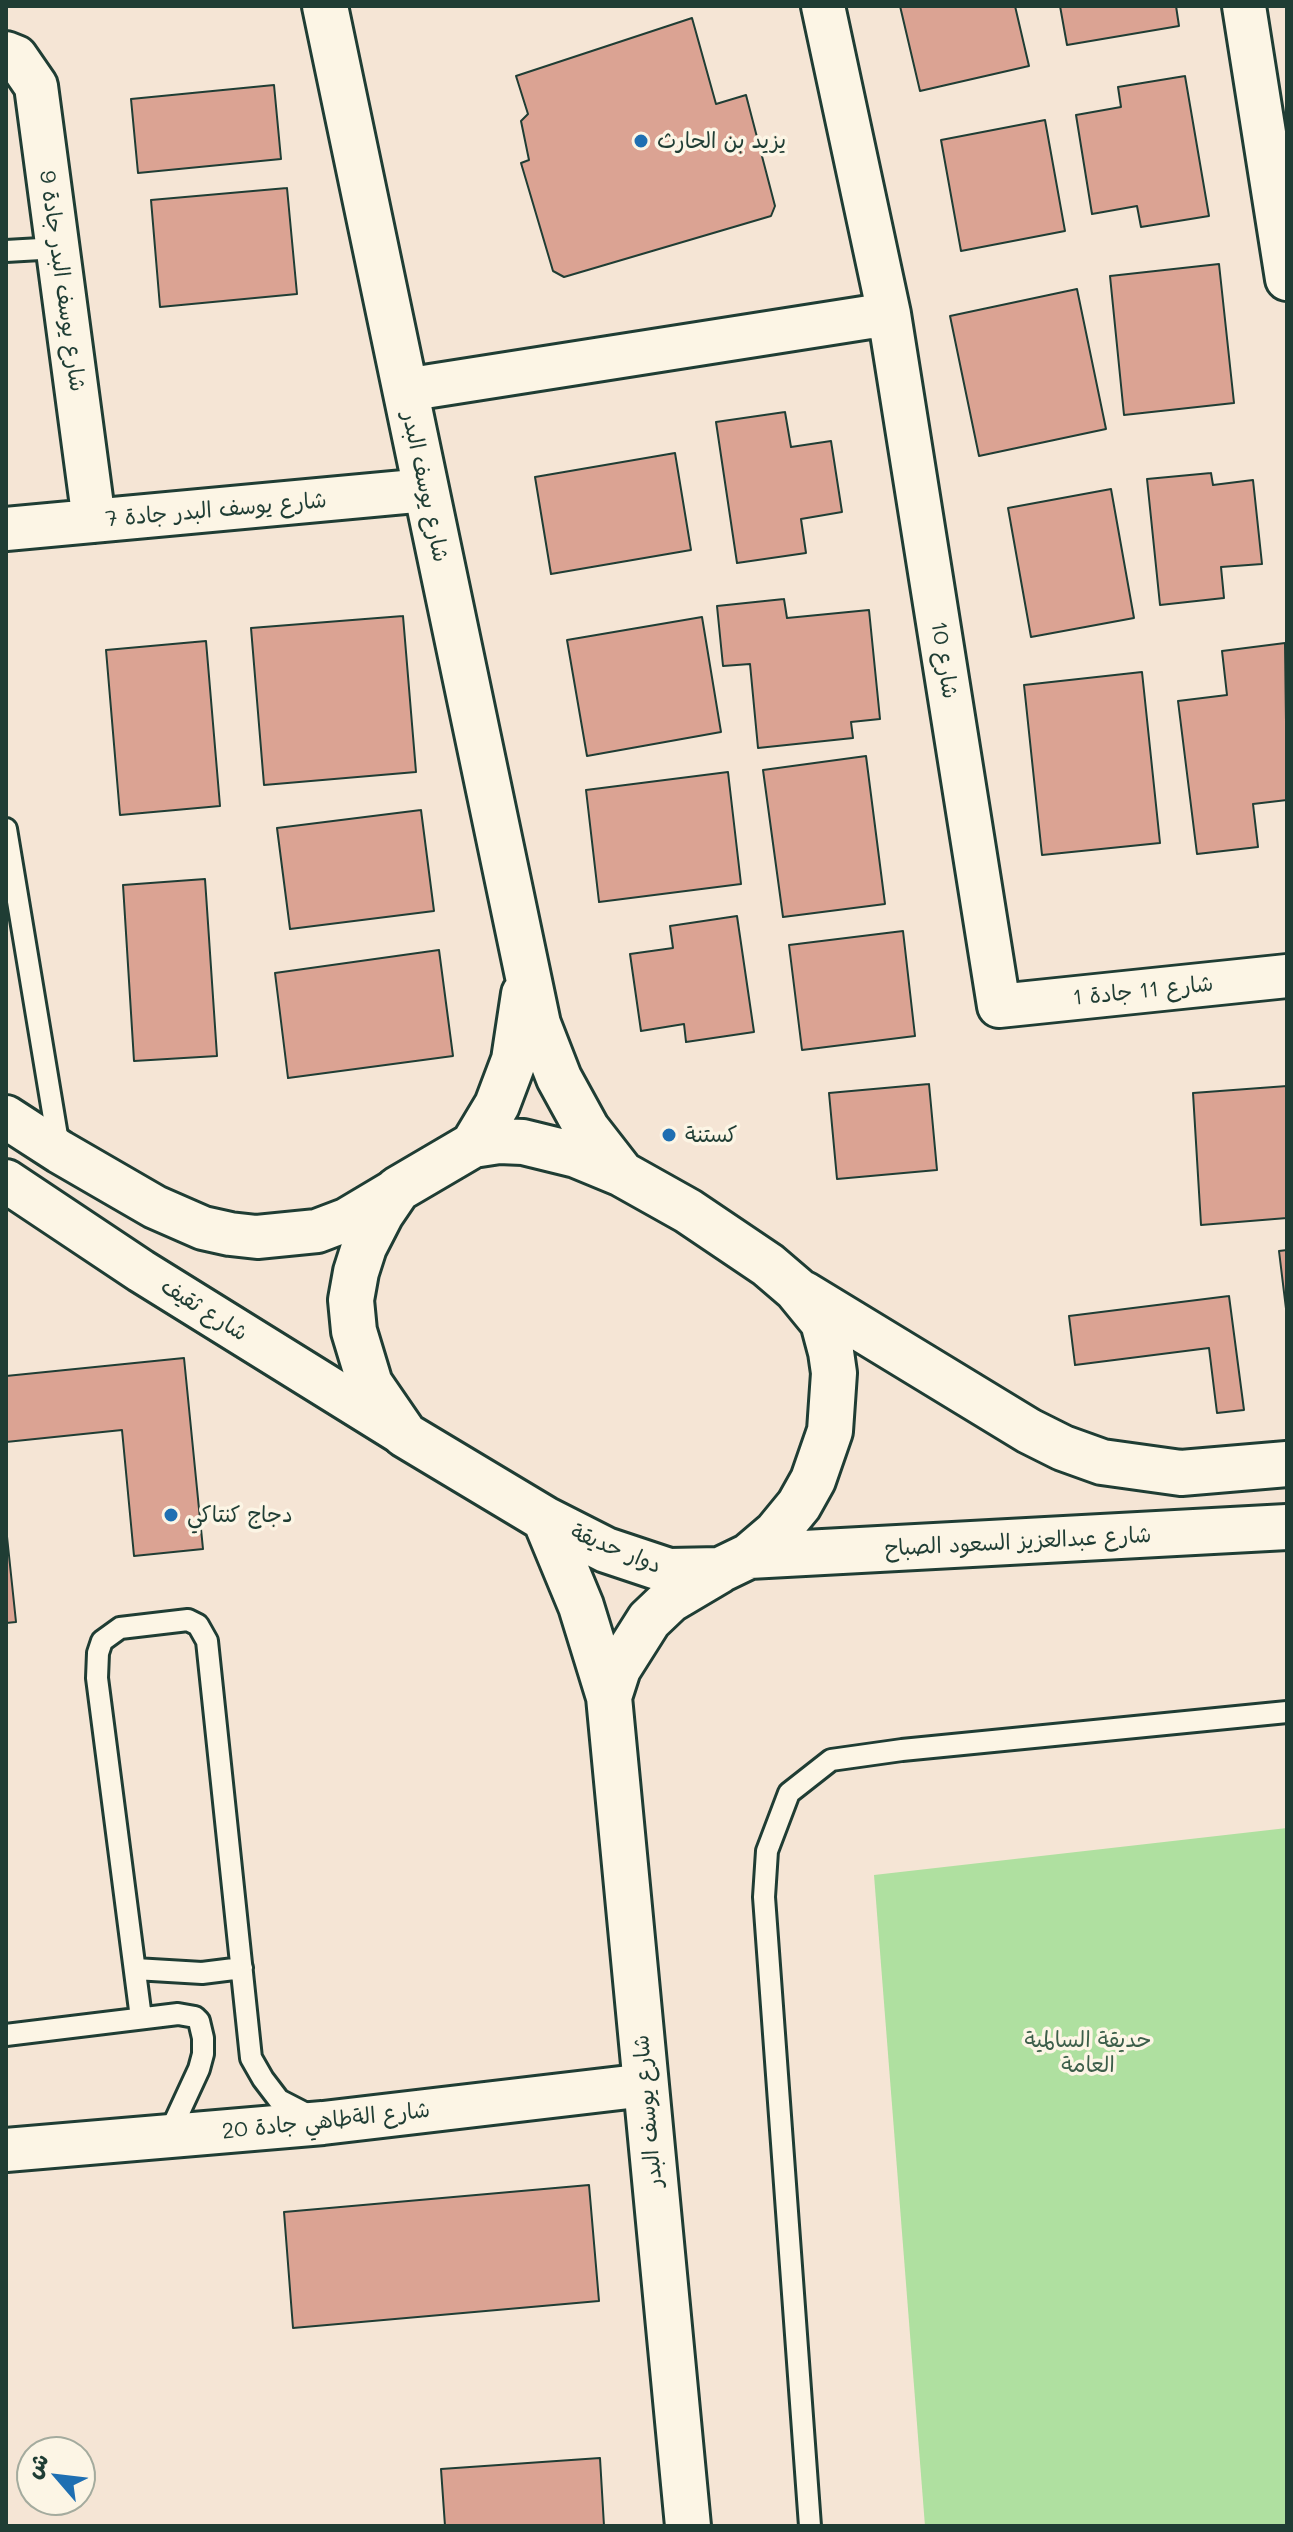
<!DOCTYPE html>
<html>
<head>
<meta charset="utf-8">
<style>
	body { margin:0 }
	#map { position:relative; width:1293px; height:2532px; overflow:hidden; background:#f5e5d5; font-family:Mali,"Playpen Sans Arabic",sans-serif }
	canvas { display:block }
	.frame { position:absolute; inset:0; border:8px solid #1f3d34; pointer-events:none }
	.north { position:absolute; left:16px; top:2436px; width:80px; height:80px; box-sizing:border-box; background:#fcf5e5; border:2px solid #a4ab9e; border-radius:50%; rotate:298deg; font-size:22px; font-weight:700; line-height:32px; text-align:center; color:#1f3d34 }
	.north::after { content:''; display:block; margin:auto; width:28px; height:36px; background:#1f6fb2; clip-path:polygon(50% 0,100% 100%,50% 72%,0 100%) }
</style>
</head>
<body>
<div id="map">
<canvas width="1293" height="2532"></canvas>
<div class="frame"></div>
<div class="north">ش</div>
</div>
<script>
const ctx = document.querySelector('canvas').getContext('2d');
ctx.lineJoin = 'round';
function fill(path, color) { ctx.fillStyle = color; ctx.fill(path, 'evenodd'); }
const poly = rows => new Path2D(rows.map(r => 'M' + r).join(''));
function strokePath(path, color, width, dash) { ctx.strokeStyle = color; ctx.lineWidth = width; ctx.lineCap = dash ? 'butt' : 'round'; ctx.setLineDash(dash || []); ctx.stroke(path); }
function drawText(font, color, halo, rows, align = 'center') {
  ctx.font = font + ' Mali,"Playpen Sans Arabic",sans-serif'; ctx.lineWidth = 7; ctx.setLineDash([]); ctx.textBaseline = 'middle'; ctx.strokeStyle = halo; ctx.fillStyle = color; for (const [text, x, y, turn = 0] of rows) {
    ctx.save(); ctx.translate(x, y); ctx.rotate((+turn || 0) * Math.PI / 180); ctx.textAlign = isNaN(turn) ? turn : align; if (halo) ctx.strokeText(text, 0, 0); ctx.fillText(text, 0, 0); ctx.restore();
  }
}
fill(poly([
	[1287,1828,1287,2526,925,2526,874,1875]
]), '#afe0a0');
const building = poly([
	[900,6,1015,6,1029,66,920,91,900,6],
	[1060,6,1176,6,1179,26,1067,45,1060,6],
	[692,18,716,104,746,95,775,206,771,216,564,277,553,271,521,163,529,160,521,121,528,114,516,76,692,18],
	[1185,76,1209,216,1141,227,1137,206,1092,214,1076,115,1121,107,1118,87,1185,76],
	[274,85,281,159,138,173,131,99,274,85],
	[1045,120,1065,231,961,251,941,140,1045,120],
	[287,188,297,294,160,307,151,200,287,188],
	[1219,264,1234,403,1124,415,1110,276,1219,264],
	[1077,289,1106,429,979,456,950,316,1077,289],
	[785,412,791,447,831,441,842,512,801,519,806,553,737,563,716,422,785,412],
	[675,453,691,550,551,574,535,477,675,453],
	[1211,473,1213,485,1253,480,1262,564,1221,567,1224,598,1160,605,1147,479,1211,473],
	[1111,489,1134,618,1031,637,1008,508,1111,489],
	[784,599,787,618,869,610,880,719,851,722,853,738,758,748,750,664,723,666,717,606,784,599],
	[403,616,416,772,264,785,251,628,403,616],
	[702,617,721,732,587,756,567,640,702,617],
	[206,641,220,806,120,815,106,650,206,641],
	[1285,643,1287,800,1253,804,1258,847,1197,854,1178,701,1227,695,1222,651,1285,643],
	[1142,672,1160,843,1042,855,1024,685,1142,672],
	[866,756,885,904,783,917,763,770,866,756],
	[728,772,741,884,599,902,586,790,728,772],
	[421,810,434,911,290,929,277,828,421,810],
	[205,879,217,1056,134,1061,123,885,205,879],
	[737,916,754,1032,686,1042,684,1024,641,1031,630,954,673,948,670,926,737,916],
	[903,931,915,1036,802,1050,789,945,903,931],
	[439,950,453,1056,288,1078,275,973,439,950],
	[929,1084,937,1170,837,1179,829,1093,929,1084],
	[1287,1086,1287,1218,1201,1225,1193,1093,1287,1086],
	[1287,1250,1287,1317,1279,1251,1287,1250],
	[1229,1296,1244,1410,1217,1413,1209,1348,1075,1365,1069,1316,1229,1296],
	[184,1358,203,1549,134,1556,122,1430,6,1442,6,1376,184,1358],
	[6,1527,16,1622,6,1623,6,1527],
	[589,2185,599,2301,293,2328,284,2212,589,2185],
	[600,2458,604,2526,445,2526,441,2469,600,2458]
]);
fill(building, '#dba393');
strokePath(building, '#1f3d34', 2);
const service = poly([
	[6,251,58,248],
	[6,829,59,1148],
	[135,1969,202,1973,242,1968],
	[141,2018,97,1678,98,1653,102,1641,120,1628,188,1620,198,1625,207,1641,251,2058,263,2079,279,2100,312,2117],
	[6,2035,178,2014,195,2017,199,2021,203,2038,203,2054,199,2069,168,2136],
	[810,2526,764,1897,767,1851,789,1793,831,1760,902,1750,1287,1712]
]);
const minor = poly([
	[823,6,889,314,999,1006,1287,976],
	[1244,6,1287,279],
	[6,53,16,57,36,86,94,521],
	[405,390,889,314],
	[6,529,426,490],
	[6,1117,60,1152,155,1207,203,1228,230,1234,257,1237,317,1231,346,1220,398,1189],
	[6,1181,141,1271,405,1435],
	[6,2150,323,2123,646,2085]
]);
const tertiary = poly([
	[325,6,538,1024,559,1078,587,1129,622,1174],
	[499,1141,523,1142,576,1155,622,1174,688,1211,768,1265,796,1289,823,1322,831,1352,834,1373,830,1431,813,1480,799,1505,776,1533,749,1556,720,1570,669,1571,606,1550,545,1519,405,1435,370,1384,354,1331,351,1300,356,1272,364,1247,381,1214,398,1189,473,1145,499,1141],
	[473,1145,497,1105,514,1060,524,994],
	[804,1294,1029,1431,1063,1448,1102,1462,1181,1473,1287,1464],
	[545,1519,581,1606,609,1697,688,2526],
	[749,1556,1287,1527],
	[609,1697,618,1669,649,1620,670,1600,719,1571]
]);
strokePath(service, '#1f3d34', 26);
strokePath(minor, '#1f3d34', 48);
strokePath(tertiary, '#1f3d34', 50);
strokePath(service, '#fcf5e5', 20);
strokePath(minor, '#fcf5e5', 42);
strokePath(tertiary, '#fcf5e5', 44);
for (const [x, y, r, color] of [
	[641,141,8,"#1f6fb2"],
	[669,1135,8,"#1f6fb2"],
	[171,1515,8,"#1f6fb2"]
]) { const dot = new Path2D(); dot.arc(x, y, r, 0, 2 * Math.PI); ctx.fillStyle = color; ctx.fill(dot); strokePath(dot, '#fcf5e5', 3); }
drawText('22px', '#1f3d34', '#fcf5e5', [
	["يزيد بن الحارث",657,141],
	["كستنة",685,1135],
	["دجاج كنتاكي",187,1515]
], 'left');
drawText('22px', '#1f3d34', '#fcf5e5', [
	["شارع يوسف البدر جادة 9",62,281,82],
	["شارع يوسف البدر",425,487,78],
	["شارع يوسف البدر جادة 7",216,510,-5],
	["شارع 10",944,660,81],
	["شارع 11 جادة 1",1143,991,-6],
	["شارع ثقيف",204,1310,32],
	["شارع عبدالعزيز السعود الصباح",1018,1542,-3],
	["دوار حديقة",616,1549,22],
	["شارع يوسف البدر",648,2111,-95],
	["شارع الةطاهي جادة 20",326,2121,-6]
]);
drawText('22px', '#3c5e4a', '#fcf5e5', [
	["حديقة السالمية",1088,2040],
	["العامة",1088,2065]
]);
</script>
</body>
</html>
